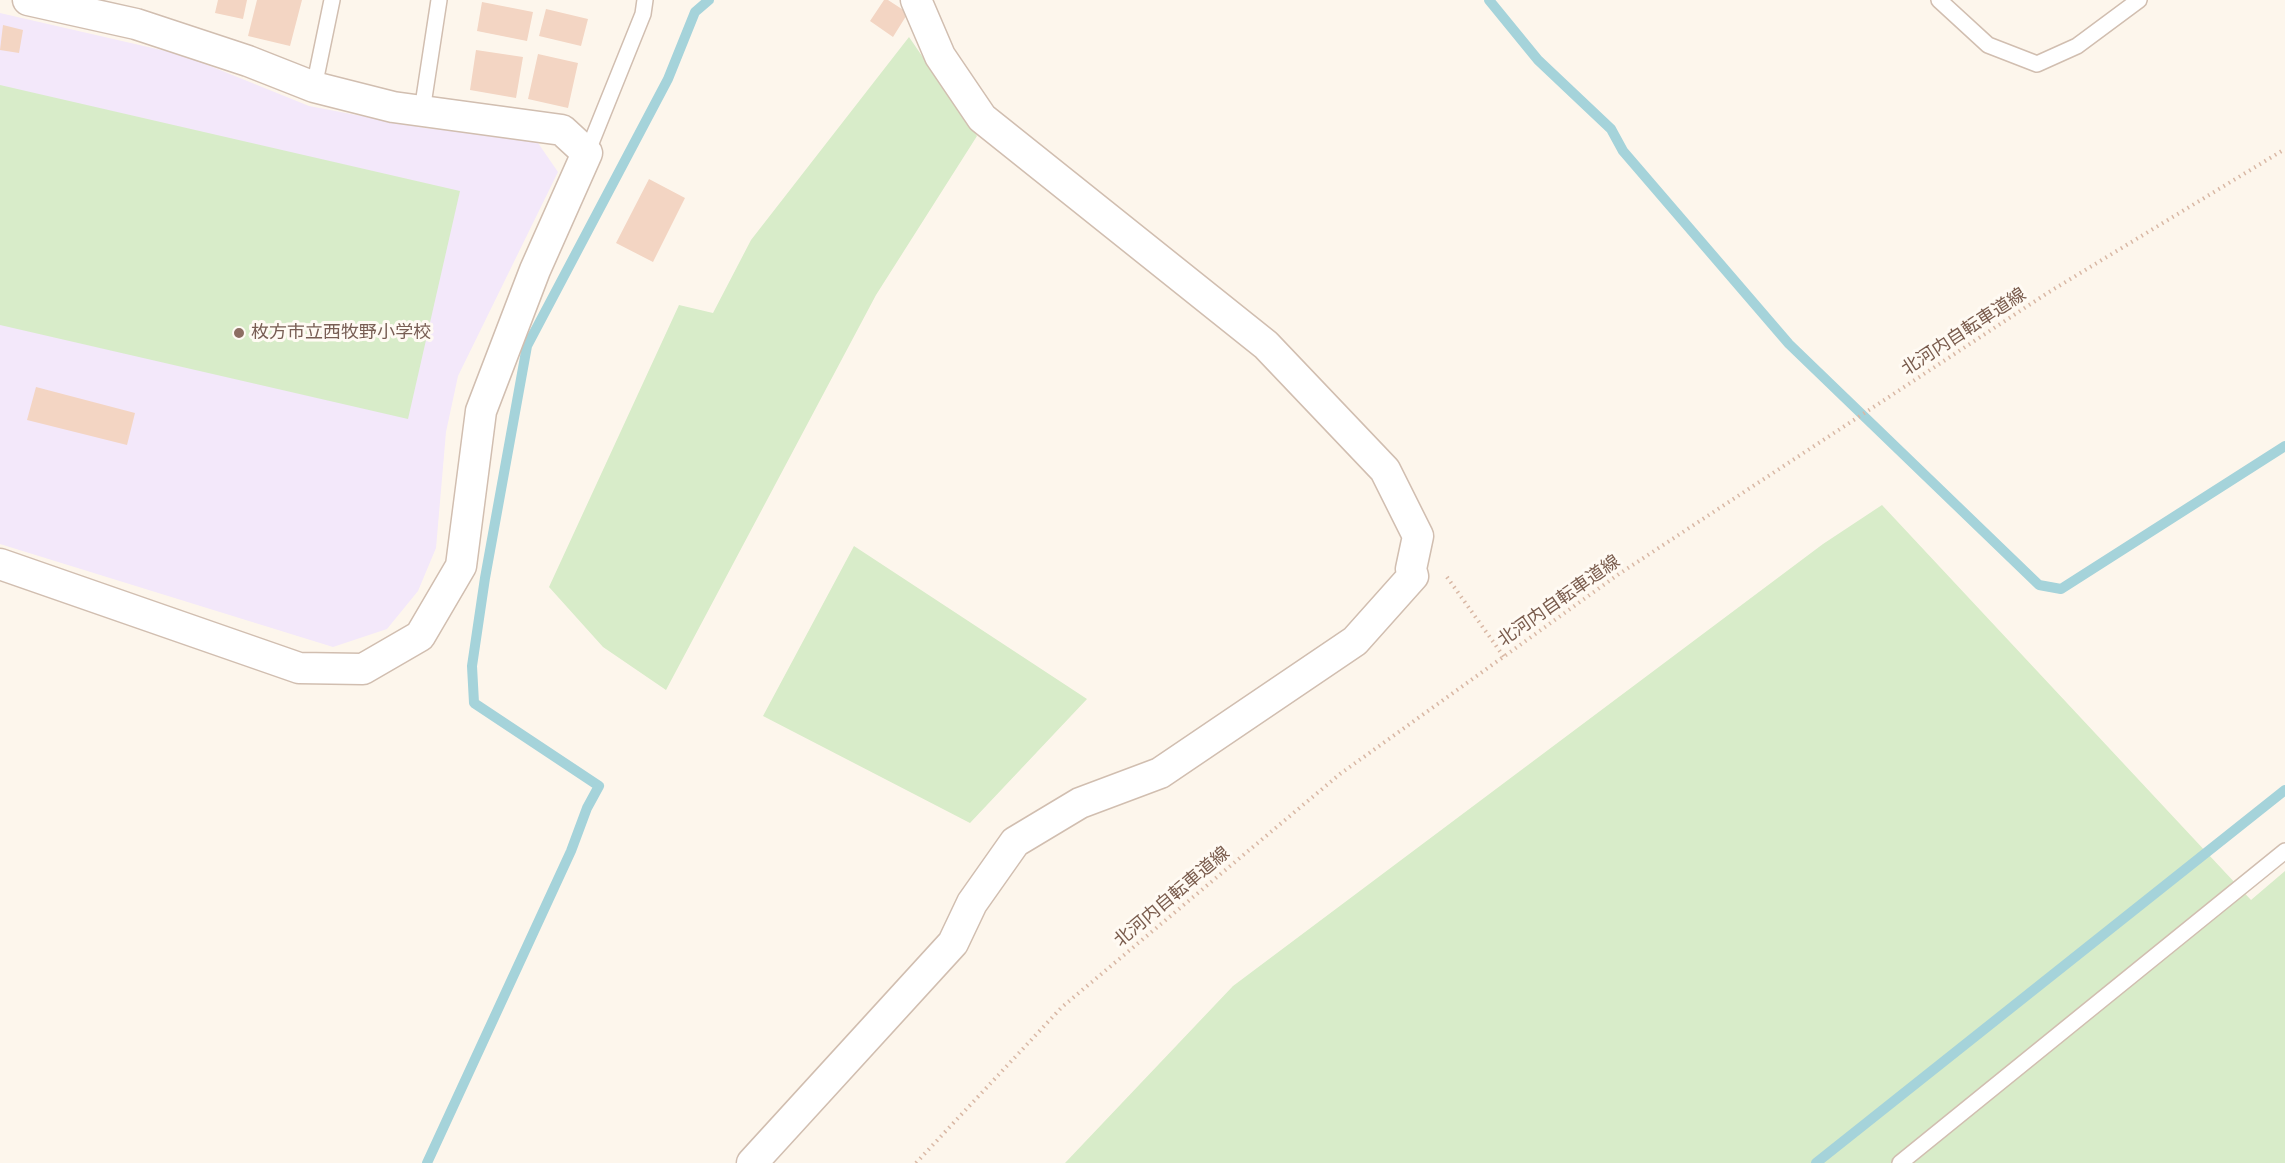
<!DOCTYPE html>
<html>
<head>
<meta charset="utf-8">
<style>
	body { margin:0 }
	canvas { display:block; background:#fdf6ec }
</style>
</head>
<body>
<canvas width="2285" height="1163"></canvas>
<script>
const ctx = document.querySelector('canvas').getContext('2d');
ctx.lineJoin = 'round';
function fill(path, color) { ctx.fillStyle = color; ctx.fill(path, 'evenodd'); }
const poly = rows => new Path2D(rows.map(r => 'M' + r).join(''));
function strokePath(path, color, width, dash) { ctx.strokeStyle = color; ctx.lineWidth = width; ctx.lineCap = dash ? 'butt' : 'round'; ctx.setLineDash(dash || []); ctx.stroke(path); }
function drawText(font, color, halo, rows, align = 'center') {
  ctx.font = font + ' Rubik,"Noto Sans JP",sans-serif'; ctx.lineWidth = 6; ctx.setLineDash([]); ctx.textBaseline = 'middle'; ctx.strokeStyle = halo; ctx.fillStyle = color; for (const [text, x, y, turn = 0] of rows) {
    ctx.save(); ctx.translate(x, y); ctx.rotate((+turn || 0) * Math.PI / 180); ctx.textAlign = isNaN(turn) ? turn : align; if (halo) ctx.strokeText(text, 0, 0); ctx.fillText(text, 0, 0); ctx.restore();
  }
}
fill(poly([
	[0,13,183,55,309,106,425,128,536,140,558,172,458,376,446,432,436,548,418,591,387,629,333,647,0,544]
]), '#f3e8fa');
fill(poly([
	[909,37,977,136,876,295,666,690,603,647,549,587,679,305,713,313,751,240],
	[0,85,460,191,408,419,0,325],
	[1882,505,2251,900,2285,871,2285,1163,1065,1163,1233,986,1823,544],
	[854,546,1087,699,970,823,763,716]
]), '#d8ecc9');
strokePath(poly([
	[1489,0,1538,60,1611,129,1623,151,1789,344,2039,585,2061,589,2285,446],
	[427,1163,571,851,587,808,599,786,474,703,472,666,485,578,527,346,668,79,695,12,709,0],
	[1816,1163,2285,790]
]), '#a5d3da', 10);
fill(poly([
	[218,0,247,0,243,19,215,13],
	[257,0,302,0,290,46,248,36],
	[884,0,888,0,908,13,893,37,870,21],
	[482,2,533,12,527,41,477,31],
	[546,9,588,19,581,46,539,36],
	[3,25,23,30,19,53,0,50],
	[476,50,523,57,516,98,470,90],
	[538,54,578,63,568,108,528,99],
	[649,179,685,198,653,262,616,243],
	[36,387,135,413,127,445,27,420]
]), '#f3d5c3');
const lane = poly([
	[1939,0,1988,45,2037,64,2077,46,2139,0],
	[314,87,332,0],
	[422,111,439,0],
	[587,153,643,14,645,0],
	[1900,1163,2285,851]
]);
const street = poly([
	[0,564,299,668,363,669,420,636,461,566,481,411,535,270,587,153,562,130,393,107,314,87,248,61,136,24,28,0],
	[752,1163,953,943,972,903,1015,842,1080,803,1160,773,1355,641,1413,576,1411,569,1418,536,1385,470,1266,345,982,118,940,56,916,0]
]);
strokePath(lane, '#d1beb0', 18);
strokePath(street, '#d1beb0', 33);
strokePath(poly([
	[1447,577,1504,657],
	[916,1163,1062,1007,1340,774,1619,574,2049,292,2285,149]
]), '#d9b8a5', 4, [1.5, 4.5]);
strokePath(lane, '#fff', 15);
strokePath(street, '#fff', 30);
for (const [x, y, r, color] of [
	[239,333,6,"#8d6e63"]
]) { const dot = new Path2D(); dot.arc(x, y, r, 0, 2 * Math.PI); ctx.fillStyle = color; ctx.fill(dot); strokePath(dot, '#fffaf3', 2); }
drawText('18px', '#7a5c4d', '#fffaf3', [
	["北河内自転車道線",1964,332,-33],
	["北河内自転車道線",1559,601,-35],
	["北河内自転車道線",1172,897,-40]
]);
drawText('18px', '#785e54', '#fffaf3', [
	["枚方市立西牧野小学校",251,333]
], 'left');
</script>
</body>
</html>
